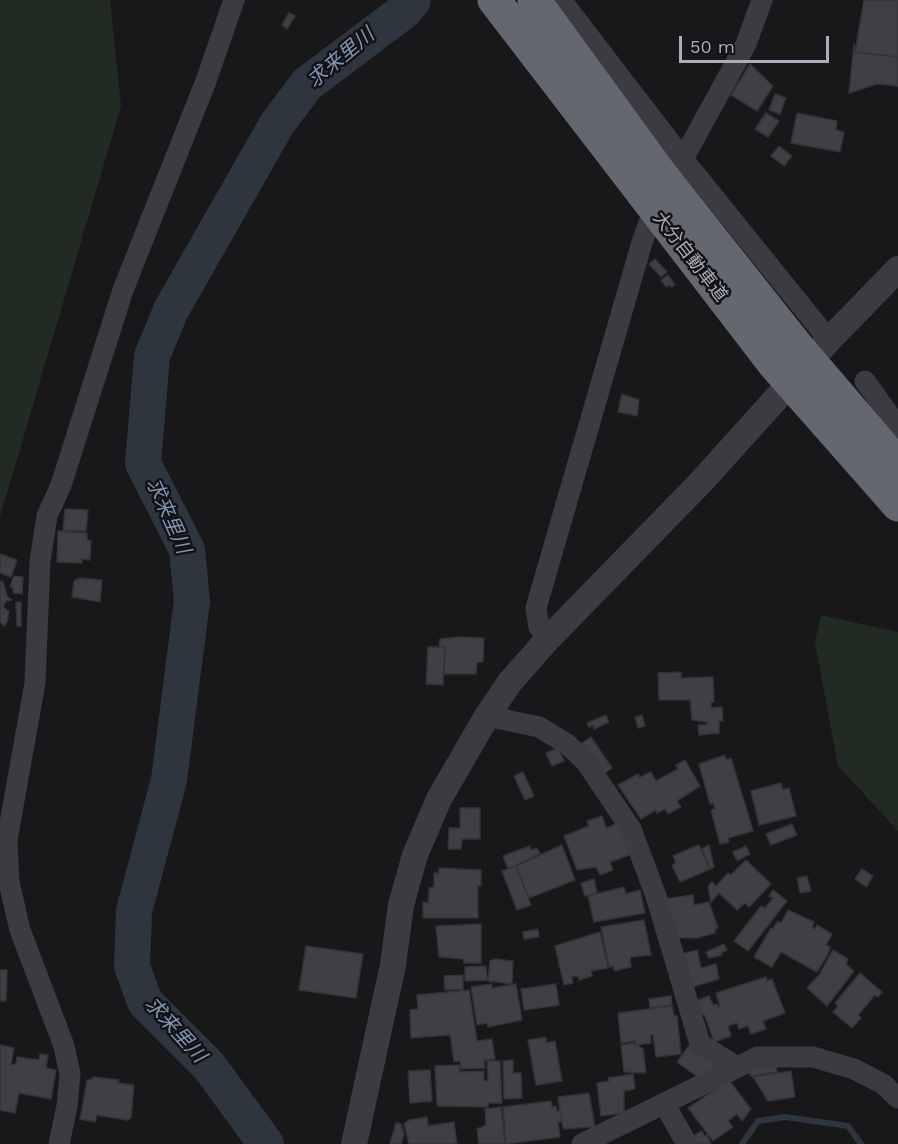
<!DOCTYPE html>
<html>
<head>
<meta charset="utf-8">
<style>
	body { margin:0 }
	#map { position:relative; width:898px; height:1144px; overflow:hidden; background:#18181a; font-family:"Work Sans",sans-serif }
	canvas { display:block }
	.scale { position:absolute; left:679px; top:36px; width:150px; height:27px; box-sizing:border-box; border:3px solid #aaadba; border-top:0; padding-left:8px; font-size:18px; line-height:21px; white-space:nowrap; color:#aaadba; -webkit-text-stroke:4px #131315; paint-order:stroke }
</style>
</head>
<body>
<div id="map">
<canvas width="898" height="1144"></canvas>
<div class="scale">50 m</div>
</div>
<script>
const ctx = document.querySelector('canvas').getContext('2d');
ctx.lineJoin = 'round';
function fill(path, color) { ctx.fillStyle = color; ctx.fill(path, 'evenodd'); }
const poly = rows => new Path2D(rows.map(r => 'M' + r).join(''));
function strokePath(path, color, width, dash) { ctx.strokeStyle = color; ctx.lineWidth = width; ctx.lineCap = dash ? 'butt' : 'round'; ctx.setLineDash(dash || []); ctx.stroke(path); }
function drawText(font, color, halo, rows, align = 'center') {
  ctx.font = font + ' "Work Sans","Noto Sans JP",sans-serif'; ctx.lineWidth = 5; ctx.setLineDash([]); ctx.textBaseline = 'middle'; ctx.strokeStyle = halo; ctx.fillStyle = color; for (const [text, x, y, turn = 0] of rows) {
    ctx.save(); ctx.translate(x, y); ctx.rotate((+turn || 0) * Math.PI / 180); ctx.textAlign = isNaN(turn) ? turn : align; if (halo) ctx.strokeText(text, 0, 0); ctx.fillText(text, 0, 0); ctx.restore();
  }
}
fill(poly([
	[0,0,110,0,121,106,0,517],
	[821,615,898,632,898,831,838,766,815,643]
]), '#222a24');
strokePath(poly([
	[742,1144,758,1121,785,1117,848,1126,861,1144]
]), '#2e353f', 6);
strokePath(poly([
	[266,1144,209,1066,145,1002,132,966,134,911,169,780,192,601,187,550,143,463,152,356,171,310,277,124,307,84,404,11,413,0]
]), '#2e353f', 36);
const building = poly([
	[864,0,898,0,898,57,855,52,864,0],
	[289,13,295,16,287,29,282,25,289,13],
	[854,44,855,52,898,57,898,86,877,84,849,93,854,44],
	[750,64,773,86,757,111,731,95,750,64],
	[775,94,786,98,780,114,769,110,775,94],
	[766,113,779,121,768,137,755,129,766,113],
	[797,113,837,121,836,130,844,132,840,152,791,143,797,113],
	[779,146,792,156,784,166,771,156,779,146],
	[655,259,667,272,661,277,649,264,655,259],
	[668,275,675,285,671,287,670,285,666,287,661,280,668,275],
	[622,394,639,400,637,416,618,412,622,394],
	[65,509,88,510,86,531,63,530,65,509],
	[58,531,87,533,87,540,91,541,90,560,82,559,82,563,57,562,58,531],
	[0,554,17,560,11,577,0,573,0,554],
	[14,576,23,577,22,594,13,593,13,587,10,587,14,576],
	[80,578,102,580,100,602,72,597,74,581,80,578],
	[0,581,3,582,7,596,12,600,6,601,3,607,9,611,7,622,4,626,0,622,0,581],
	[16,602,21,602,21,626,17,626,16,602],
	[459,637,484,638,483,662,477,662,476,674,444,674,445,647,439,647,440,639,459,637],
	[428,647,445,647,443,685,426,684,428,647],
	[681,672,681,678,713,677,714,702,711,702,711,708,722,707,723,721,719,721,719,733,699,735,698,725,707,725,707,722,692,720,690,700,659,700,658,673,681,672],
	[606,715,609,722,594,729,593,725,589,727,587,723,606,715],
	[642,715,645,726,638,728,635,717,642,715],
	[591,737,612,768,603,774,582,743,591,737],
	[558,748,564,761,552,766,546,753,558,748],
	[725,755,726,760,731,758,753,831,728,838,729,842,720,844,711,810,715,809,713,803,710,804,699,764,725,755],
	[685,760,700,786,677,801,681,807,668,814,665,809,657,813,656,810,641,819,618,785,638,774,640,777,651,772,656,781,678,769,676,765,685,760],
	[523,772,534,796,525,800,514,776,523,772],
	[781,783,783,790,789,788,796,816,759,825,751,791,781,783],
	[460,808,480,808,480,839,462,839,461,849,448,849,449,828,460,828,460,808],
	[602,816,606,828,623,821,632,854,610,862,613,870,600,875,596,867,577,870,564,836,589,826,587,821,602,816],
	[792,824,797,835,771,845,766,834,792,824],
	[562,845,575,880,529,898,516,866,562,845],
	[699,845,710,869,680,882,672,865,676,863,673,856,699,845],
	[709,845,714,867,710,869,702,849,709,845],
	[530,846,531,850,537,848,540,854,508,869,503,856,530,846],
	[746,846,750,854,737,861,733,852,746,846],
	[746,860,771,884,749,907,745,903,737,910,719,893,711,902,708,886,712,882,716,886,728,873,731,875,746,860],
	[516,866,531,905,517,910,502,871,516,866],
	[439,868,481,870,481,886,478,886,478,918,423,918,423,902,428,903,429,888,434,887,434,873,439,873,439,868],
	[862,869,873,876,866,887,855,879,862,869],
	[807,876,811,891,800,893,797,878,807,876],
	[594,879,597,893,585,896,581,883,594,879],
	[624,887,626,894,640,890,645,913,594,922,588,896,624,887],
	[773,890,787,901,748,951,734,941,761,906,765,908,773,898,769,896,773,890],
	[693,895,694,905,709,902,718,928,715,929,715,933,697,938,676,938,665,899,693,895],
	[788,910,814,922,812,927,815,929,817,925,832,934,826,945,830,947,828,954,817,972,781,952,772,967,754,957,771,928,773,929,778,921,781,923,788,910],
	[644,920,651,955,630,957,631,967,614,971,613,966,609,967,601,927,644,920],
	[481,924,481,963,464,963,463,959,439,957,436,926,481,924],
	[538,929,539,937,524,939,523,932,538,929],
	[600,932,608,968,591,971,592,976,579,980,578,976,572,977,573,983,564,985,555,946,600,932],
	[724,944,727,950,721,953,722,955,709,958,706,952,724,944],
	[306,946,363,954,356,998,299,990,306,946],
	[697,950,701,968,716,964,719,979,686,989,678,955,697,950],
	[833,950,848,959,846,964,854,971,827,1006,807,988,819,975,833,950],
	[494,959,513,961,512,984,488,981,490,961,494,959],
	[486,966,487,980,465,981,465,967,486,966],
	[0,970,7,970,6,1001,0,1001,0,970],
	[860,973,882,992,878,997,875,995,858,1015,861,1018,852,1028,833,1012,838,1006,835,1003,860,973],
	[463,975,463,989,445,990,444,976,463,975],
	[766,977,767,981,772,979,785,1013,763,1021,766,1029,751,1034,748,1026,739,1029,737,1023,728,1026,731,1036,714,1042,704,1014,695,1018,690,1003,709,996,713,1005,717,1004,718,1007,720,1006,716,993,766,977],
	[492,984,492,988,516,984,522,1020,488,1027,487,1023,477,1025,471,987,492,984],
	[556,984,559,1005,524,1010,521,989,556,984],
	[469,990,477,1041,492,1039,495,1059,484,1060,485,1068,461,1069,460,1061,454,1062,450,1035,411,1038,410,1010,418,1009,417,995,469,990],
	[671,996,672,1005,650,1008,649,999,671,996],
	[672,1006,674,1016,677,1016,681,1054,656,1057,653,1035,650,1035,651,1043,635,1045,635,1041,621,1043,618,1013,672,1006],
	[546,1037,546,1043,555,1041,562,1081,536,1085,528,1040,546,1037],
	[635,1043,643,1049,646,1073,624,1072,621,1045,635,1043],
	[690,1044,718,1063,711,1073,699,1078,677,1062,690,1044],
	[0,1045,14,1048,11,1065,16,1064,17,1057,39,1060,40,1054,48,1055,46,1068,56,1070,51,1099,19,1093,15,1113,0,1110,0,1045],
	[775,1058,777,1072,750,1076,750,1072,775,1058],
	[513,1060,513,1073,521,1073,522,1098,504,1099,503,1061,513,1060],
	[487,1061,500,1061,502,1103,489,1103,488,1107,437,1106,435,1066,459,1065,460,1072,484,1071,484,1081,488,1081,487,1061],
	[430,1070,432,1101,410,1103,408,1071,430,1070],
	[791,1071,795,1097,768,1101,753,1077,791,1071],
	[633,1074,635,1089,624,1091,624,1113,601,1116,597,1083,609,1081,608,1078,633,1074],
	[94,1077,119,1080,118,1083,134,1085,131,1118,127,1120,97,1115,95,1122,80,1119,87,1081,94,1077],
	[729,1080,751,1109,742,1121,737,1114,728,1121,733,1127,713,1141,688,1108,729,1080],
	[589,1093,595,1127,563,1129,558,1097,589,1093],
	[551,1101,552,1107,556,1106,557,1111,560,1110,562,1122,558,1122,560,1137,506,1144,503,1107,551,1101],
	[501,1107,505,1144,479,1144,477,1129,486,1125,485,1109,501,1107],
	[427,1117,428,1126,454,1122,457,1144,409,1144,404,1124,409,1120,427,1117],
	[396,1123,401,1124,404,1134,401,1144,390,1144,396,1123],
	[702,1131,704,1136,707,1135,711,1144,697,1144,693,1136,702,1131]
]);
fill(building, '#404044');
strokePath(building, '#333236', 1.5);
strokePath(poly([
	[561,0,683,159,829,340],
	[865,381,898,427],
	[548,639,539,627,536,608,643,239,660,194,683,159,746,44,762,0],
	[487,716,539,727,567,744,586,762,631,829,656,896,700,1044,737,1067],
	[665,1105,687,1144],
	[59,1144,67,1106,70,1074,64,1046,20,930,9,882,7,840,35,683,40,561,47,516,61,485,123,290,206,81,234,0],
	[582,1144,758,1057,813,1057,854,1069,883,1084,898,1098]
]), '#3b3b41', 21);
strokePath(poly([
	[354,1144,393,965,401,905,415,855,439,799,487,716,510,682,548,639,701,482,829,340,898,269]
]), '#3b3b41', 26);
strokePath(poly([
	[494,0,773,363,898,505],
	[534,0,660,173,797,346,898,464]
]), '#656770', 33);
drawText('18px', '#aaadba', '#131315', [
	["大分自動車道",690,257,52]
]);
drawText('italic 20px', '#8296b5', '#131315', [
	["求来里川",341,58,-40],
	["求来里川",168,516,66],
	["求来里川",175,1030,48]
]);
</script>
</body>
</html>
